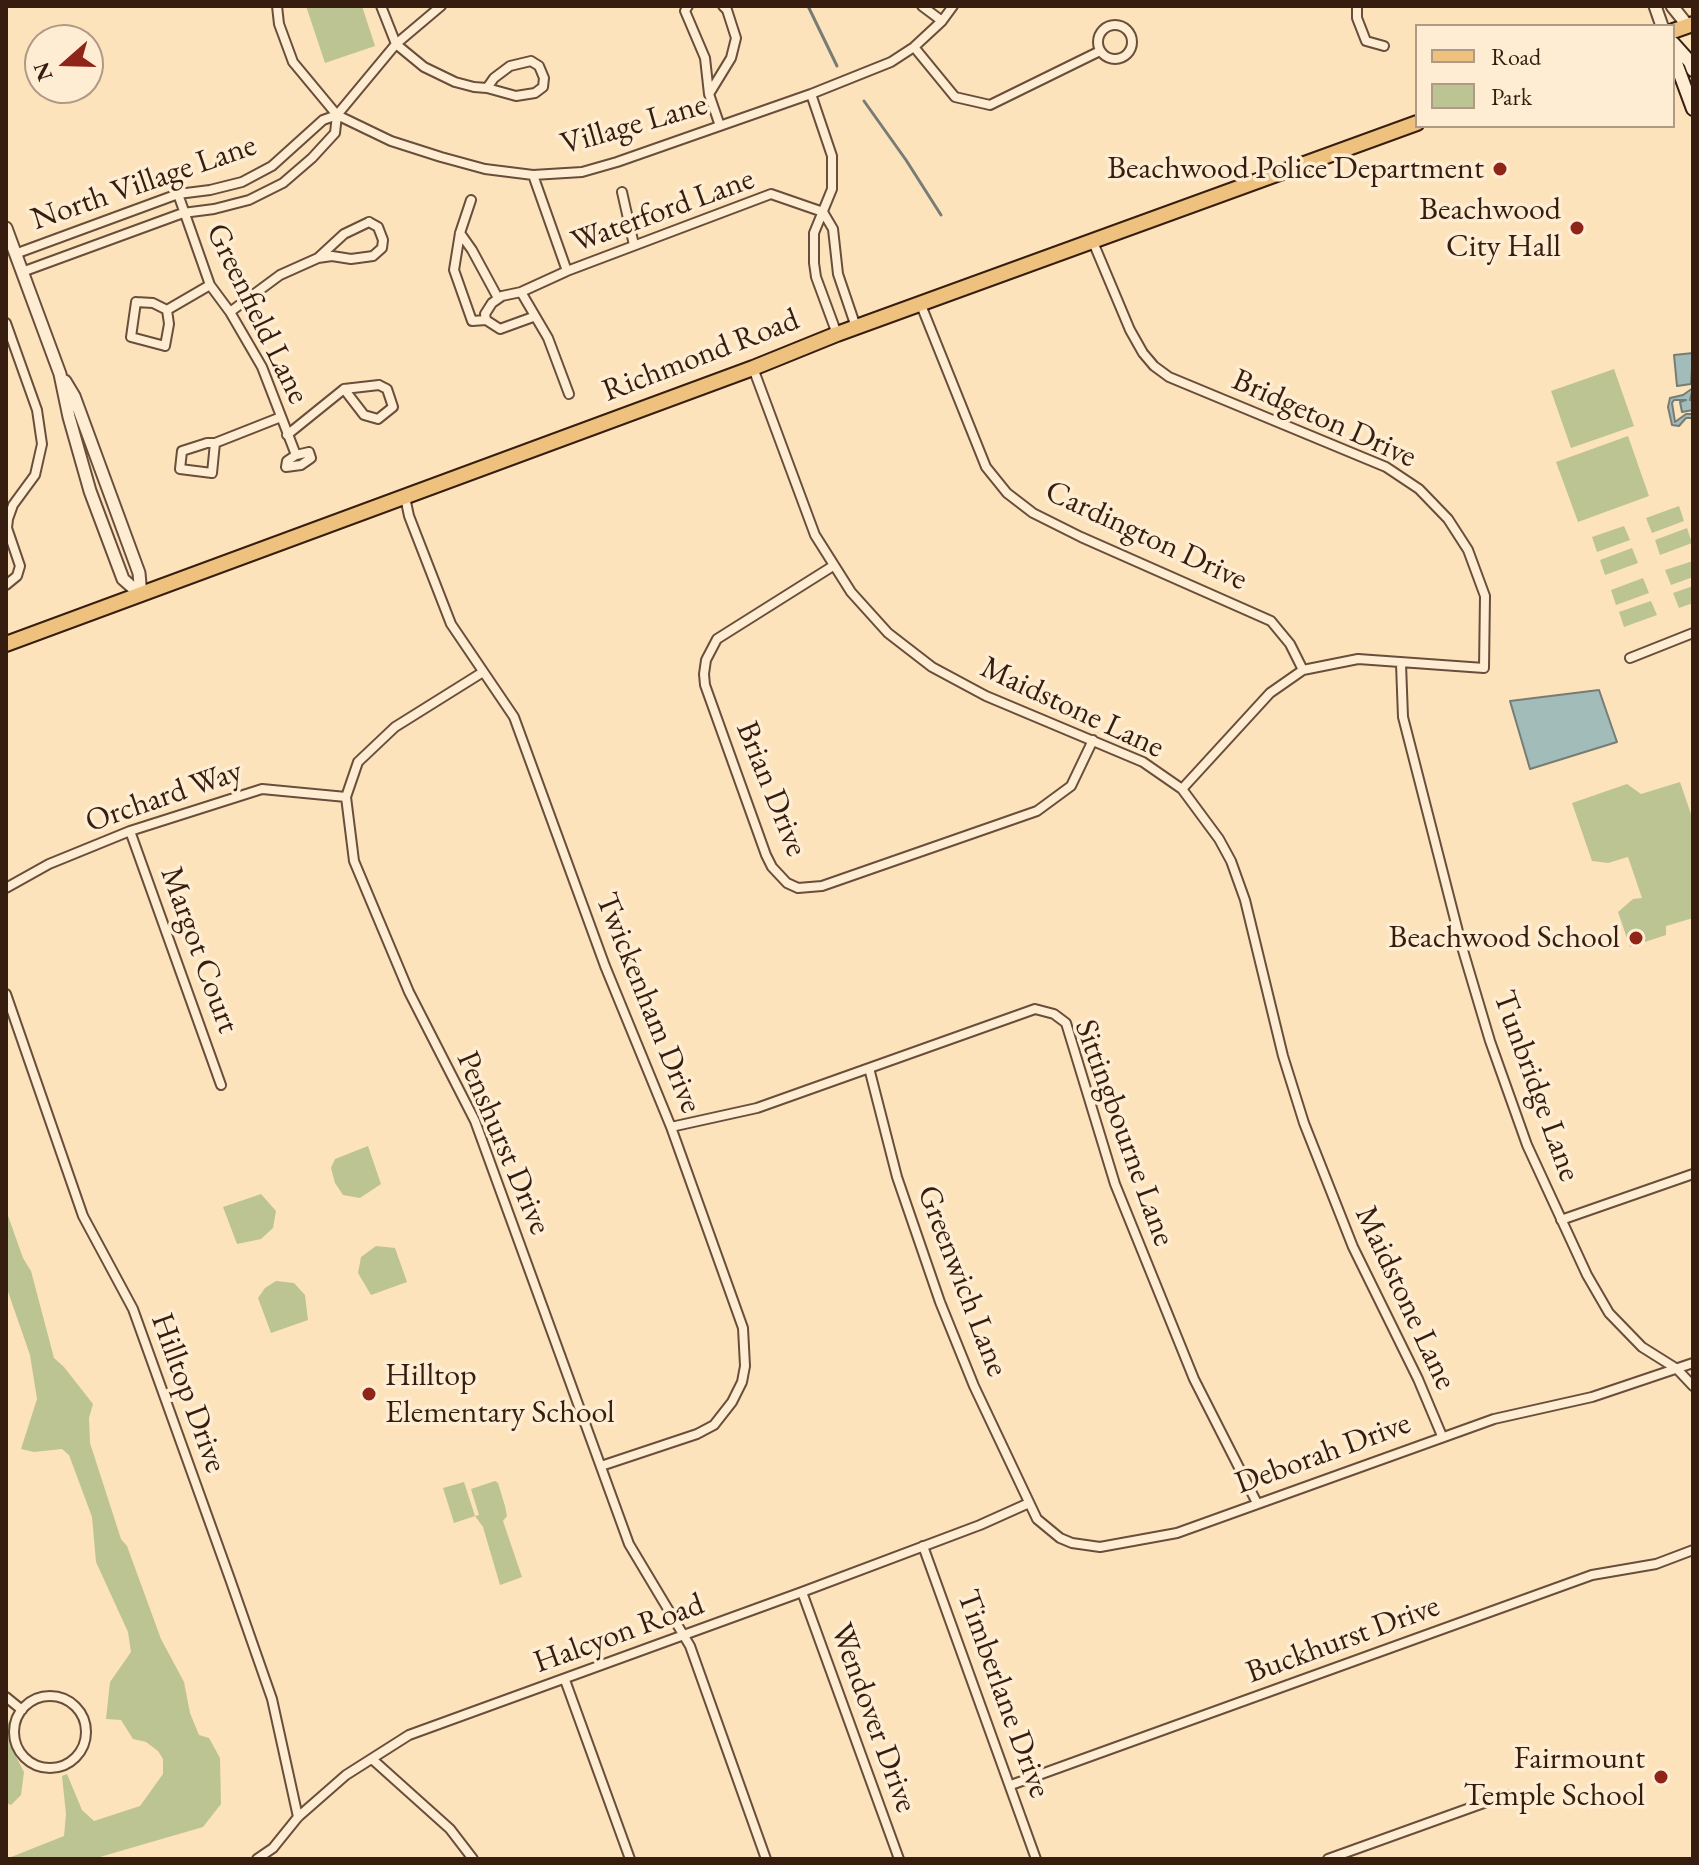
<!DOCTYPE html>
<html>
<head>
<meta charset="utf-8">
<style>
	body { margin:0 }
	#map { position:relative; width:1699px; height:1865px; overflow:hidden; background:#fde3bb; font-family:"EB Garamond",serif }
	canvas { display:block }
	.frame { position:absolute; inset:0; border:8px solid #361d10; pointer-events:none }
	.legend { position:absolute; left:1415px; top:24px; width:260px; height:104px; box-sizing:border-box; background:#feedd3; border:2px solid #ae9a85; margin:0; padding:10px 14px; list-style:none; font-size:24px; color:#361d10 }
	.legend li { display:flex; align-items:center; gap:16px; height:40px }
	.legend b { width:40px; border:2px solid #ae9a85 }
	.north { position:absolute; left:24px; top:24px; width:80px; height:80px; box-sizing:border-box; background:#feedd3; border:2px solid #ae9a85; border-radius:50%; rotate:250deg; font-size:22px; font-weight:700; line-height:32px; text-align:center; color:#361d10 }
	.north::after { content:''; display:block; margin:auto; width:28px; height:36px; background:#8f2418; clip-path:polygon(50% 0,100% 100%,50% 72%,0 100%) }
</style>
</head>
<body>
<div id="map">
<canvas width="1699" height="1865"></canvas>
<div class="frame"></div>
<ul class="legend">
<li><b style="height:10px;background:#eec27e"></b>Road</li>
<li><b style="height:22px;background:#bcc493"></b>Park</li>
</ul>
<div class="north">N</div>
</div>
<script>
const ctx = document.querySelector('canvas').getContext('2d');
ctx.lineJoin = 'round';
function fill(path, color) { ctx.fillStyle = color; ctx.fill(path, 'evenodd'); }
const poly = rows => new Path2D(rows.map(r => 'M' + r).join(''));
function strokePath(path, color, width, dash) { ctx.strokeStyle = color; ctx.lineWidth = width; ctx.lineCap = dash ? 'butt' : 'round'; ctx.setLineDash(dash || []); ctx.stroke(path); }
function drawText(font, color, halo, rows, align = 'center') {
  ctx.font = font + ' "EB Garamond",serif'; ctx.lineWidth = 7; ctx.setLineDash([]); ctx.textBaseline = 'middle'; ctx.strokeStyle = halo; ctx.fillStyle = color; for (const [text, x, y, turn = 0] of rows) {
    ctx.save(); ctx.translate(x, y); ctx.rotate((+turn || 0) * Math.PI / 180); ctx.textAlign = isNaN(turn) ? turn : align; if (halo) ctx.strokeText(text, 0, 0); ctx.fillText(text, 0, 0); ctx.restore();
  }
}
fill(poly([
	[306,6,362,6,375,46,325,63],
	[1614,369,1634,426,1571,448,1551,391],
	[1628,436,1649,496,1578,522,1556,462],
	[1679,506,1684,521,1652,533,1646,518],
	[1624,526,1630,540,1597,552,1592,537],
	[1687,528,1692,543,1660,555,1655,540],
	[1632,548,1638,563,1605,575,1600,560],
	[1693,561,1693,577,1671,585,1665,570],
	[1643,578,1649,593,1616,605,1611,590],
	[1693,586,1693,603,1679,608,1673,593],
	[1651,601,1657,615,1624,627,1619,612],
	[1680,782,1693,820,1693,918,1666,926,1666,935,1630,947,1618,912,1633,899,1642,898,1628,857,1608,863,1592,861,1572,803,1627,784,1641,794],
	[368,1146,381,1184,360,1198,343,1195,335,1183,331,1168,335,1159],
	[261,1194,276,1211,273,1228,261,1239,237,1244,223,1207],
	[6,1210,23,1258,31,1271,54,1358,64,1367,93,1404,89,1418,90,1443,121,1539,127,1546,161,1639,184,1682,190,1713,199,1735,209,1738,220,1758,221,1804,203,1827,93,1859,6,1859,64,1836,66,1814,62,1776,67,1774,82,1810,94,1821,140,1806,163,1774,163,1759,158,1751,146,1742,133,1739,121,1720,106,1719,110,1682,131,1652,128,1632,96,1562,92,1517,69,1455,62,1449,34,1452,21,1449,37,1399,30,1355,6,1286],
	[376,1246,395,1248,407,1282,371,1295,358,1273,361,1257],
	[276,1281,294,1283,305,1295,308,1320,271,1333,258,1298,265,1288],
	[495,1481,498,1483,505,1506,507,1516,503,1521,522,1577,500,1585,483,1527,475,1516,454,1523,443,1488,464,1482,475,1516,479,1515,471,1489],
	[6,1707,13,1751,24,1772,21,1795,11,1805,6,1803]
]), '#bcc493');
const water = poly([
	[1693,353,1691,384,1677,386,1674,355,1693,353],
	[1693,388,1690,400,1693,400,1693,410,1682,412,1680,402,1686,400,1674,400,1672,403,1675,422,1686,414,1693,414,1693,418,1686,418,1679,426,1672,425,1668,407,1670,398,1683,395,1693,388],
	[1599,690,1617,742,1530,769,1510,701,1599,690]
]);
fill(water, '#a2bcb9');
strokePath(water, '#777c75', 2);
strokePath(poly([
	[808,6,837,66],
	[864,101,906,160,941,215]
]), '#777c75', 3);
const minor = poly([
	[277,6,279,24,293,62,337,115,391,141,441,157,485,169,533,175,582,172,617,162,811,94,891,62,914,47,942,21,953,6],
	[381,6,396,44,424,67,455,82,474,87,487,88],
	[688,6,685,11,705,58,709,94,731,58,736,38,727,10,723,6],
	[922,6,942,21],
	[1357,6,1357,18,1366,41,1384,46],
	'1098 42a17 17 0 1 1 34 0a17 17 0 1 1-34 0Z',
	[914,47,955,97,990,105,1100,51],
	[531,61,539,66,544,78,543,87,535,93,516,96,487,88,494,78,510,66,531,61],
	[709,94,720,126],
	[811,94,832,156,832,189,814,233,814,263,816,277,837,334],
	[337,115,396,44,441,6],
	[533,175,567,271],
	[622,192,634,245],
	[178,194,210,285,230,312,262,367,296,455],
	[471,200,460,233,454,270,472,321,486,320,500,329,533,317],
	[823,212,833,229,838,274,856,327],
	[369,222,378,227,383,240,382,248,373,256,351,259,332,256,318,258,344,234,369,222],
	[460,233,472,250,498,298],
	[1093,242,1130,330,1143,353,1154,366,1169,377,1386,467,1419,489,1448,519,1468,550,1485,596,1484,668,1358,659,1303,670,1270,693,1182,789],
	[15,254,178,194,210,190,242,182,272,166,323,120,337,115],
	[22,272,183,213,214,209,249,200,283,183,312,158,335,133,337,115],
	[521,292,548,338,569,394],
	[136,302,153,303,167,310,169,324,165,346,131,337,136,302],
	[921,305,986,467,1007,493,1033,513,1081,537,1271,621,1290,644,1303,670],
	[167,310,210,285],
	[230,312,280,275,318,258],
	[486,320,485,314,492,303,502,296,521,292,567,271,771,194,823,212],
	[6,323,37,410,42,444,35,475,13,505,8,519,7,528,20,566,17,576,6,585],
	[753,368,815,535,851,592,888,633,932,667,986,696,1143,762,1182,789,1219,839,1231,861,1245,900,1283,1056,1304,1123,1353,1247,1418,1379,1442,1436],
	[379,385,387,389,393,407,378,419,364,415,344,389,379,385],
	[287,435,344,389],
	[207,443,215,443,212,473,180,469,182,451,207,443],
	[215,443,281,417],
	[309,452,311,458,301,465,286,467,287,461,296,455,309,452],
	[405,497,409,516,451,624,514,717,605,966,671,1127,743,1328,745,1366,742,1382,732,1402,714,1425,697,1434,601,1466],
	[833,566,717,639,706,660,704,674,705,685,766,855,772,867,787,883,798,888,822,886,1037,811,1071,786,1093,740],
	[1630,658,1693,633],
	[1401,664,1403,717,1462,947,1490,1041,1527,1145,1587,1275,1609,1313,1642,1347,1677,1369,1693,1386],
	[483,672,395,727,358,762,346,797,354,861,409,992,475,1121,629,1544,690,1646,766,1859],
	[130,831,221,1085],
	[6,888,49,864,130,831,262,789,346,797],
	[6,994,83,1216,133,1309,230,1579,272,1699,298,1817],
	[869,1068,897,1177,940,1302,974,1386,1037,1519,1060,1538,1072,1543,1100,1547,1177,1533,1494,1419,1592,1397,1693,1363],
	[671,1127,757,1108,1035,1009,1054,1014,1066,1023,1115,1184,1194,1379,1257,1503],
	[1561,1220,1693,1174],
	[923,1546,1036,1859],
	[802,1592,899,1859],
	[565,1680,630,1859],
	'14 1732a36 36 0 1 1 72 0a36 36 0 1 1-72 0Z',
	[6,1697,22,1710],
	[372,1759,450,1829,473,1859],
	[1011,1785,1592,1575,1656,1564,1693,1550],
	[257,1859,273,1848,298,1817,346,1775,409,1735,802,1592,980,1525,1029,1503],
	[1328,1859,1506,1795,1537,1801]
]);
const tertiary = poly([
	[1655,6,1662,26],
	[1672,6,1688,26],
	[6,228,60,374,69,417,90,491,123,579,141,595],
	[65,381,74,396,139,573,141,595]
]);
const secondary = poly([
	[1673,43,1690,62,1693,70],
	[1673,55,1693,109]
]);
const primary = poly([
	[1673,31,1693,24],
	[6,644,753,368,837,334,1417,123]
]);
strokePath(minor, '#684e3b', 12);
strokePath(tertiary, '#684e3b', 15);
strokePath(secondary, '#361d10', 16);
strokePath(primary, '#361d10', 18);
strokePath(minor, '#feedd3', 8);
strokePath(tertiary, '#feedd3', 11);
strokePath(secondary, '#feedd3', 12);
strokePath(primary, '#eec27e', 14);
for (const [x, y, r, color] of [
	[1500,169,8,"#8f2418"],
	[1577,228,8,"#8f2418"],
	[1636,938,8,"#8f2418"],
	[369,1394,8,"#8f2418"],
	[1661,1777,8,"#8f2418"]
]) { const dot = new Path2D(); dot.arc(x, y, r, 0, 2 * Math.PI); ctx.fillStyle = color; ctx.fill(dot); strokePath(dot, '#feedd3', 3); }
drawText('32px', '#361d10', '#feedd3', [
	["Village Lane",634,125,-16],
	["North Village Lane",144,183,-19],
	["Waterford Lane",663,211,-20],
	["Greenfield Lane",257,314,64],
	["Richmond Road",701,356,-21],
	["Bridgeton Drive",1324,419,24],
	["Cardington Drive",1146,536,25],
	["Maidstone Lane",1072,708,25],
	["Brian Drive",771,789,68],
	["Orchard Way",164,797,-19],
	["Margot Court",199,950,70],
	["Twickenham Drive",648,1003,68],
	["Tunbridge Lane",1536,1086,70],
	["Sittingbourne Lane",1124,1133,70],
	["Penshurst Drive",503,1143,67],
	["Greenwich Lane",962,1281,69],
	["Maidstone Lane",1405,1298,65],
	["Hilltop Drive",188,1393,70],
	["Deborah Drive",1323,1454,-20],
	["Halcyon Road",619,1634,-20],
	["Buckhurst Drive",1343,1640,-20],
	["Timberlane Drive",1003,1694,70],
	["Wendover Drive",873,1718,70]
]);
drawText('32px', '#361d10', '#feedd3', [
	["Beachwood Police Department",1484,169],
	["Beachwood",1561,210],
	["City Hall",1561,247],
	["Beachwood School",1620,938],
	["Hilltop",385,1376,"left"],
	["Elementary School",385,1413,"left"],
	["Fairmount",1645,1759],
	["Temple School",1645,1796]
], 'right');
</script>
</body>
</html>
